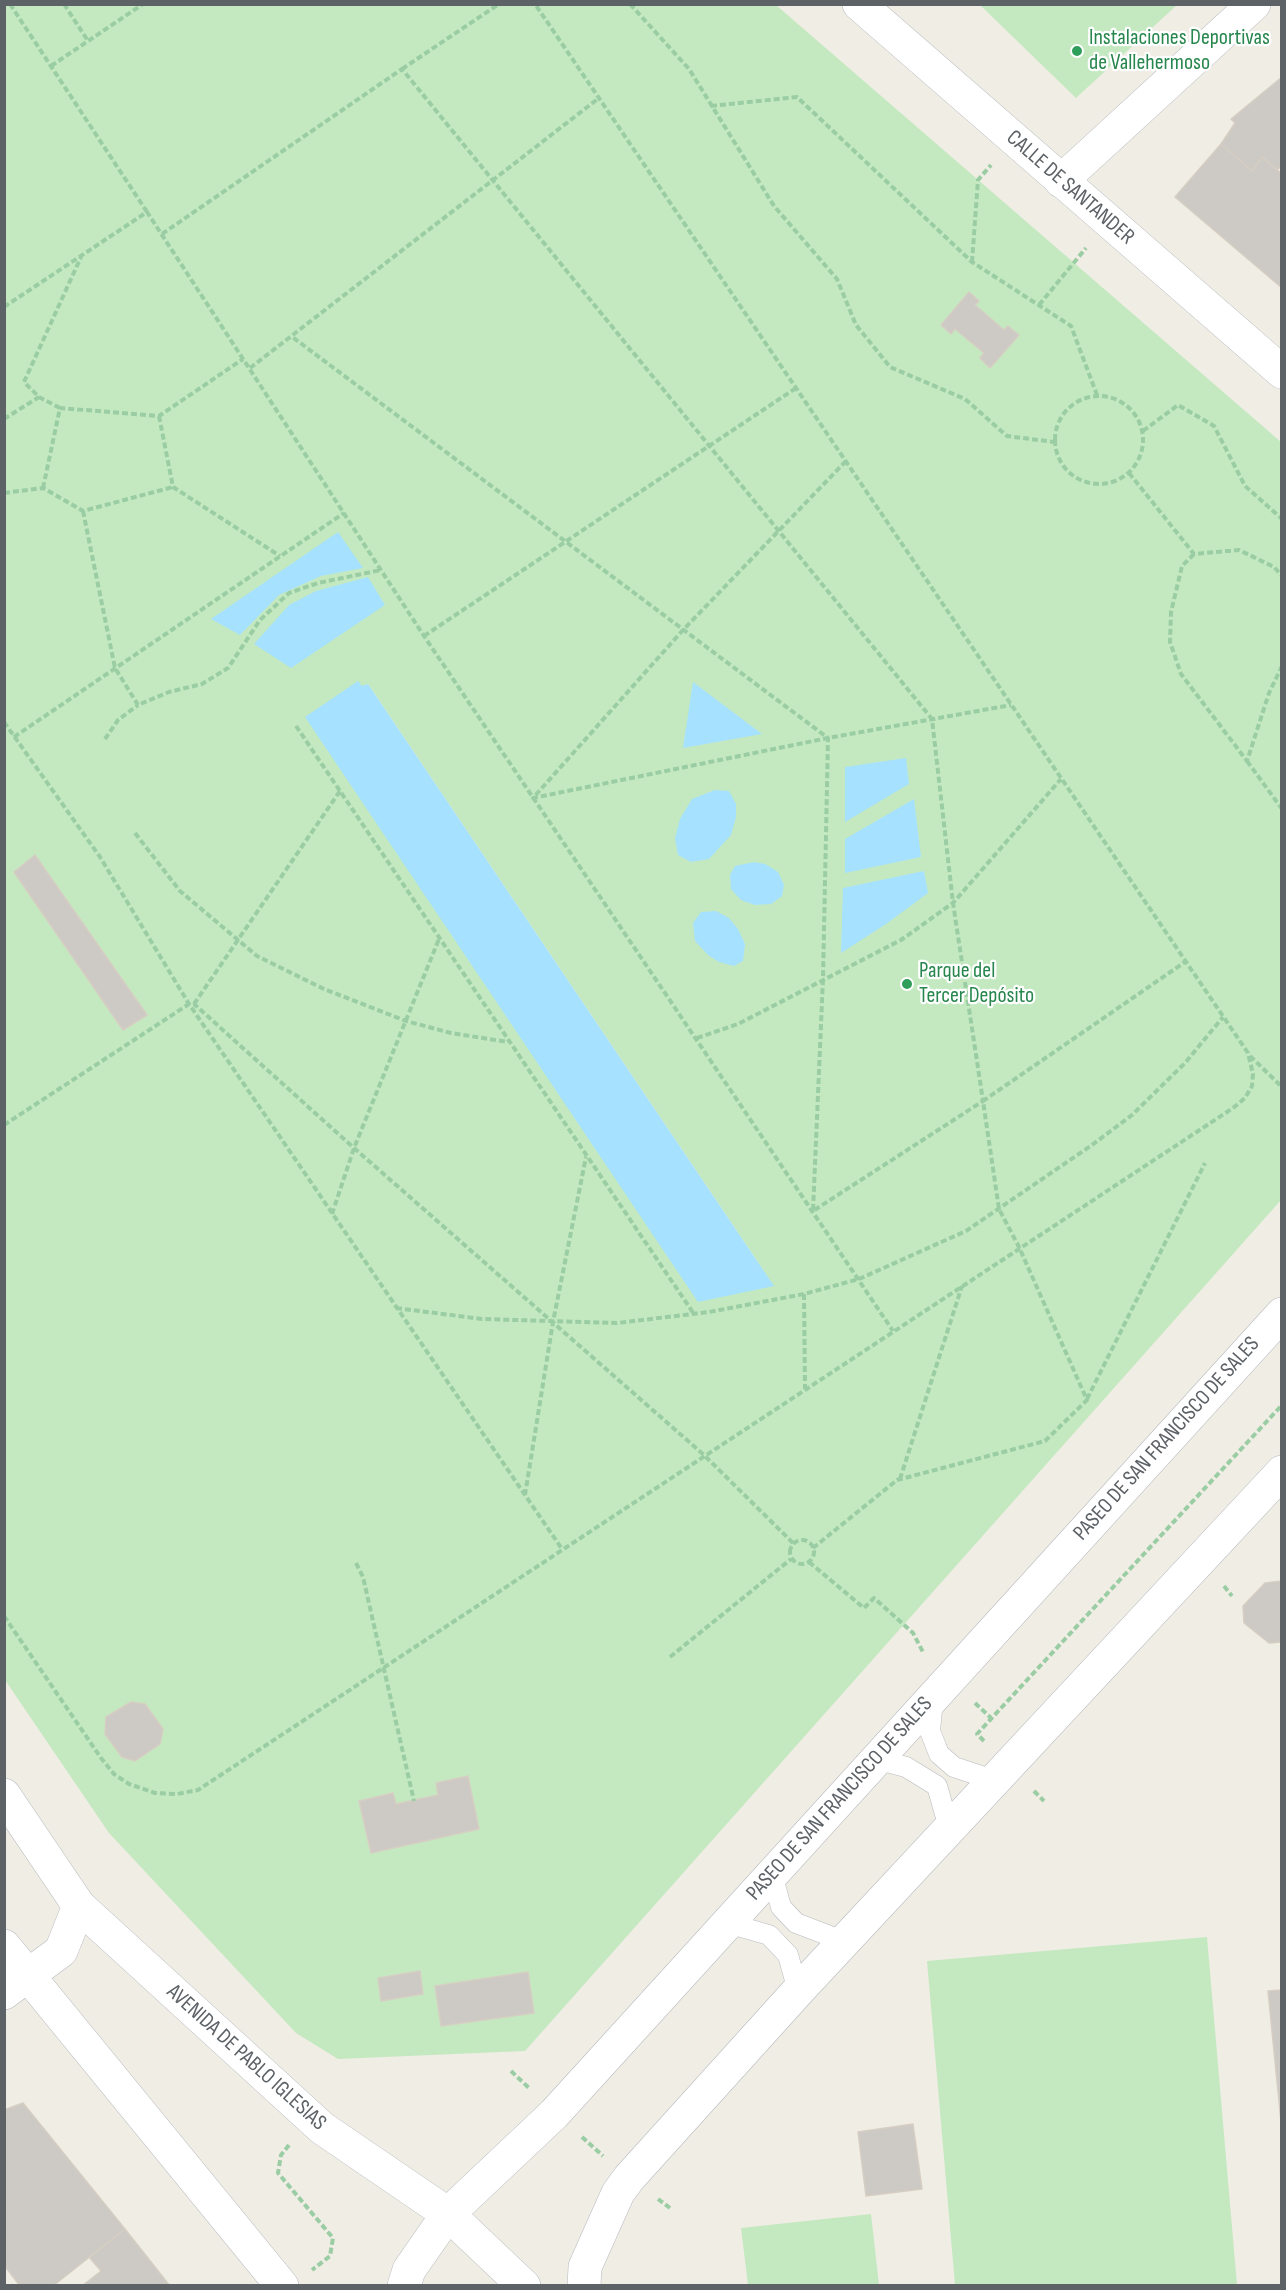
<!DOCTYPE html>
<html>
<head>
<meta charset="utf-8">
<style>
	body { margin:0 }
	#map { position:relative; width:1286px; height:2290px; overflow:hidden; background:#f0ede5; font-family:"Sofia Sans Condensed",sans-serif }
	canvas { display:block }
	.frame { position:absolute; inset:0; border:6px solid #5d6267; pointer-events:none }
</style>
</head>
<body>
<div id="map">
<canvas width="1286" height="2290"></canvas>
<div class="frame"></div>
</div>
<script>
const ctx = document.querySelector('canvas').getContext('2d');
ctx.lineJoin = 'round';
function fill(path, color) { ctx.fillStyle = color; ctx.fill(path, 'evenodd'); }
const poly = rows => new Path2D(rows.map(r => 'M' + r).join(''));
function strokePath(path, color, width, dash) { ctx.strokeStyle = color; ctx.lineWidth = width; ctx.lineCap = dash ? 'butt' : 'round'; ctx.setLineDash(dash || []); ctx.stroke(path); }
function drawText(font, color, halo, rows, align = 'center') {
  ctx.font = font + ' "Sofia Sans Condensed",sans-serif'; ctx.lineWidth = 4.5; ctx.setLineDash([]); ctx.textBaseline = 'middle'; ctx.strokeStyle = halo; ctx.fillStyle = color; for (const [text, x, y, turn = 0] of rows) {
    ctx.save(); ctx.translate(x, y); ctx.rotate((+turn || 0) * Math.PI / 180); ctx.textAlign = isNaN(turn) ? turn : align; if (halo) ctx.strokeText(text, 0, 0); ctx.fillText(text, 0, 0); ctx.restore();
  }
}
fill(poly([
	[4,5,776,5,1281,442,1281,1200,525,2051,338,2059,296,2033,109,1833,5,1680],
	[358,681,362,687,368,684,774,1286],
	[980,5,1177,5,1076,98],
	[1207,1937,1237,2285,955,2285,927,1961],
	[871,2214,879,2285,748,2285,741,2228]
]), '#c4e9c0');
fill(poly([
	[338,532,363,568,321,576,279,595,240,635,211,619],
	[368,577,385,605,291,668,254,644,289,605,316,591],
	[358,681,362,686,368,684,774,1286,698,1302,305,717],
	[693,682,762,734,683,748],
	[906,758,909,784,845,822,845,767],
	[715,790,729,791,736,804,736,817,731,835,709,859,691,862,678,855,675,838,680,819,692,799],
	[914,799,921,857,845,873,845,839],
	[754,862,765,864,778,872,784,885,782,896,771,904,755,905,741,900,731,889,730,875,735,866],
	[924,871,928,893,886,924,841,953,843,888],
	[716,911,729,918,738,929,745,944,743,961,734,966,719,962,708,955,695,941,693,923,701,912]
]), '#a6e2ff');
const building = poly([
	[1282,77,1282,166,1277,170,1262,157,1252,171,1221,144,1235,123,1231,119,1282,77],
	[1221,144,1252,171,1262,157,1282,174,1282,288,1175,197,1221,144],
	[969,292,979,301,975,305,1004,330,1008,326,1019,335,990,368,980,358,984,353,955,329,951,334,941,325,969,292],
	[35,855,147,1015,123,1030,14,872,35,855],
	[1282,1581,1282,1642,1269,1643,1244,1623,1243,1606,1265,1583,1282,1581],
	[131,1702,145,1704,163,1729,160,1744,135,1761,122,1757,105,1734,106,1717,131,1702],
	[468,1776,479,1829,371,1853,359,1801,393,1793,396,1804,438,1795,436,1783,468,1776],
	[420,1971,423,1994,381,2001,378,1978,420,1971],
	[528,1972,534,2013,441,2026,435,1986,528,1972],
	[1282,1990,1282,2132,1268,1991,1282,1990],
	[23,2103,125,2229,53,2286,20,2286,4,2265,4,2110,23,2103],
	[913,2124,922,2189,866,2196,858,2132,913,2124],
	[125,2229,170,2286,82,2286,101,2271,89,2257,125,2229]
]);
fill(building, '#cdc9c4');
strokePath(building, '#d6cec3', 1.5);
const service = poly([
	[933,1698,930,1731,939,1754,954,1767,993,1780],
	[876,1759,906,1767,937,1786,949,1828],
	[772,1874,781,1907,796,1923,843,1941],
	[727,1923,769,1935,788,1955,798,1991]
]);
const minor = poly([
	[1061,181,1254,4],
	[4,1993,61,1951,79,1906],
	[404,2286,409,2270,448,2214,554,2114,1282,1314],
	[584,2286,585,2267,618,2193,629,2178,798,1991,1282,1472]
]);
const tertiary = poly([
	[859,4,1282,372],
	[4,1795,79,1906,322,2128,448,2214,524,2286],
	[4,1946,282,2286]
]);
strokePath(service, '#b6b9bd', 21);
strokePath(minor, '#b6b9bd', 34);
strokePath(tertiary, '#b6b9bd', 34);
strokePath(poly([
	[10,4,147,212],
	[64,4,88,41],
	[630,4,689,69,774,206,837,279,856,325,890,367,965,399,1007,436,1054,442],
	[51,66,143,4],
	[402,69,499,4],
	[711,106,797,97,972,262,1071,326,1097,395],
	[162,234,402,69,932,719,953,903,983,1101,813,1211,823,978,828,738,291,336],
	[972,262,978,180,991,165],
	[1039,305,1086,248],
	[4,307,147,212,424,636,893,1331],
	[250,368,599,98],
	'1055 440a44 44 0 1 1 88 0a44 44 0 1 1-88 0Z',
	[60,408,39,397,24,382,81,257],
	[159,416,173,487,280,556],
	[4,419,39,397],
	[1143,431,1178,405,1214,426,1245,486,1282,519],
	[846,461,683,630,533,798,828,738,1011,705],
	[1129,473,1194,554,1239,550,1274,567,1282,576],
	[43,488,60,408,159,416,243,359],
	[4,493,43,488,83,511,173,487],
	[83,511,115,668,138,705,169,692,202,684,228,668,260,620,289,593,318,583,381,570],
	[1194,554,1182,566,1171,612,1170,642,1181,674,1247,761,1269,693,1282,666],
	[424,636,796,388],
	[4,722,100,857,189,1004,562,1549],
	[296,726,694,1314],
	[14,737,344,513],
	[105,739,118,720,138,705],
	[1247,761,1282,809],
	[135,833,180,891,257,956,324,989,406,1021,451,1033,508,1042],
	[194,1004,340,791],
	[697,1038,738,1024,901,940,953,903,1061,779],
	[1250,1056,1282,1087],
	[4,1125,189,1004,194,1004,354,1148,704,1455,793,1543],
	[332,1214,354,1148,439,939],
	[804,1294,805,1389],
	[396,1308,482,1319,617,1323,709,1312,804,1294,859,1279,966,1231,1092,1145,1132,1115,1185,1063,1223,1017],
	[1087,1399,1205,1163],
	[900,1479,962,1286],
	[525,1495,553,1322,586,1157],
	'790 1552a12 12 0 1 1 24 0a12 12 0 1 1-24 0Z',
	[813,1548,897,1480,1045,1441,1087,1400,1019,1247,999,1209,983,1101,1185,962],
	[809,1562,864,1608,874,1598,913,1633,924,1654],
	[356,1563,363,1577,414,1801],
	[1224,1586,1232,1596],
	[4,1616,101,1758,114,1774,129,1784,155,1793,177,1794,198,1790,1233,1108,1245,1098,1252,1086,1253,1074,1248,1053,535,4],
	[670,1657,791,1559],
	[975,1703,991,1718],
	[984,1741,977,1734,1282,1405],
	[1034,1791,1044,1801],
	[511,2071,530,2089],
	[582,2137,603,2156],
	[289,2145,281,2155,278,2173,333,2238,330,2256,312,2270],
	[658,2199,670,2208]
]), '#9acda3', 4, [6, 3]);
strokePath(service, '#fff', 20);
strokePath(minor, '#fff', 33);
strokePath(tertiary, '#fff', 33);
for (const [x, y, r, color] of [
	[1077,51,6,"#2e9e5b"],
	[907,984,6,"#2e9e5b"]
]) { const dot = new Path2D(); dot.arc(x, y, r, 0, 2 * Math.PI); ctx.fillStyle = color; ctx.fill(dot); strokePath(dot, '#fff', 2); }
drawText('22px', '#27864d', '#fff', [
	["Instalaciones Deportivas",1089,38],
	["de Vallehermoso",1089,63],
	["Parque del",919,971],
	["Tercer Depósito",919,996]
], 'left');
drawText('22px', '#5d6267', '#fff', [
	["CALLE DE SANTANDER",1070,188,41],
	["PASEO DE SAN FRANCISCO DE SALES",1167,1439,-48],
	["PASEO DE SAN FRANCISCO DE SALES",840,1799,-48],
	["AVENIDA DE PABLO IGLESIAS",246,2058,42]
]);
</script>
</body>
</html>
